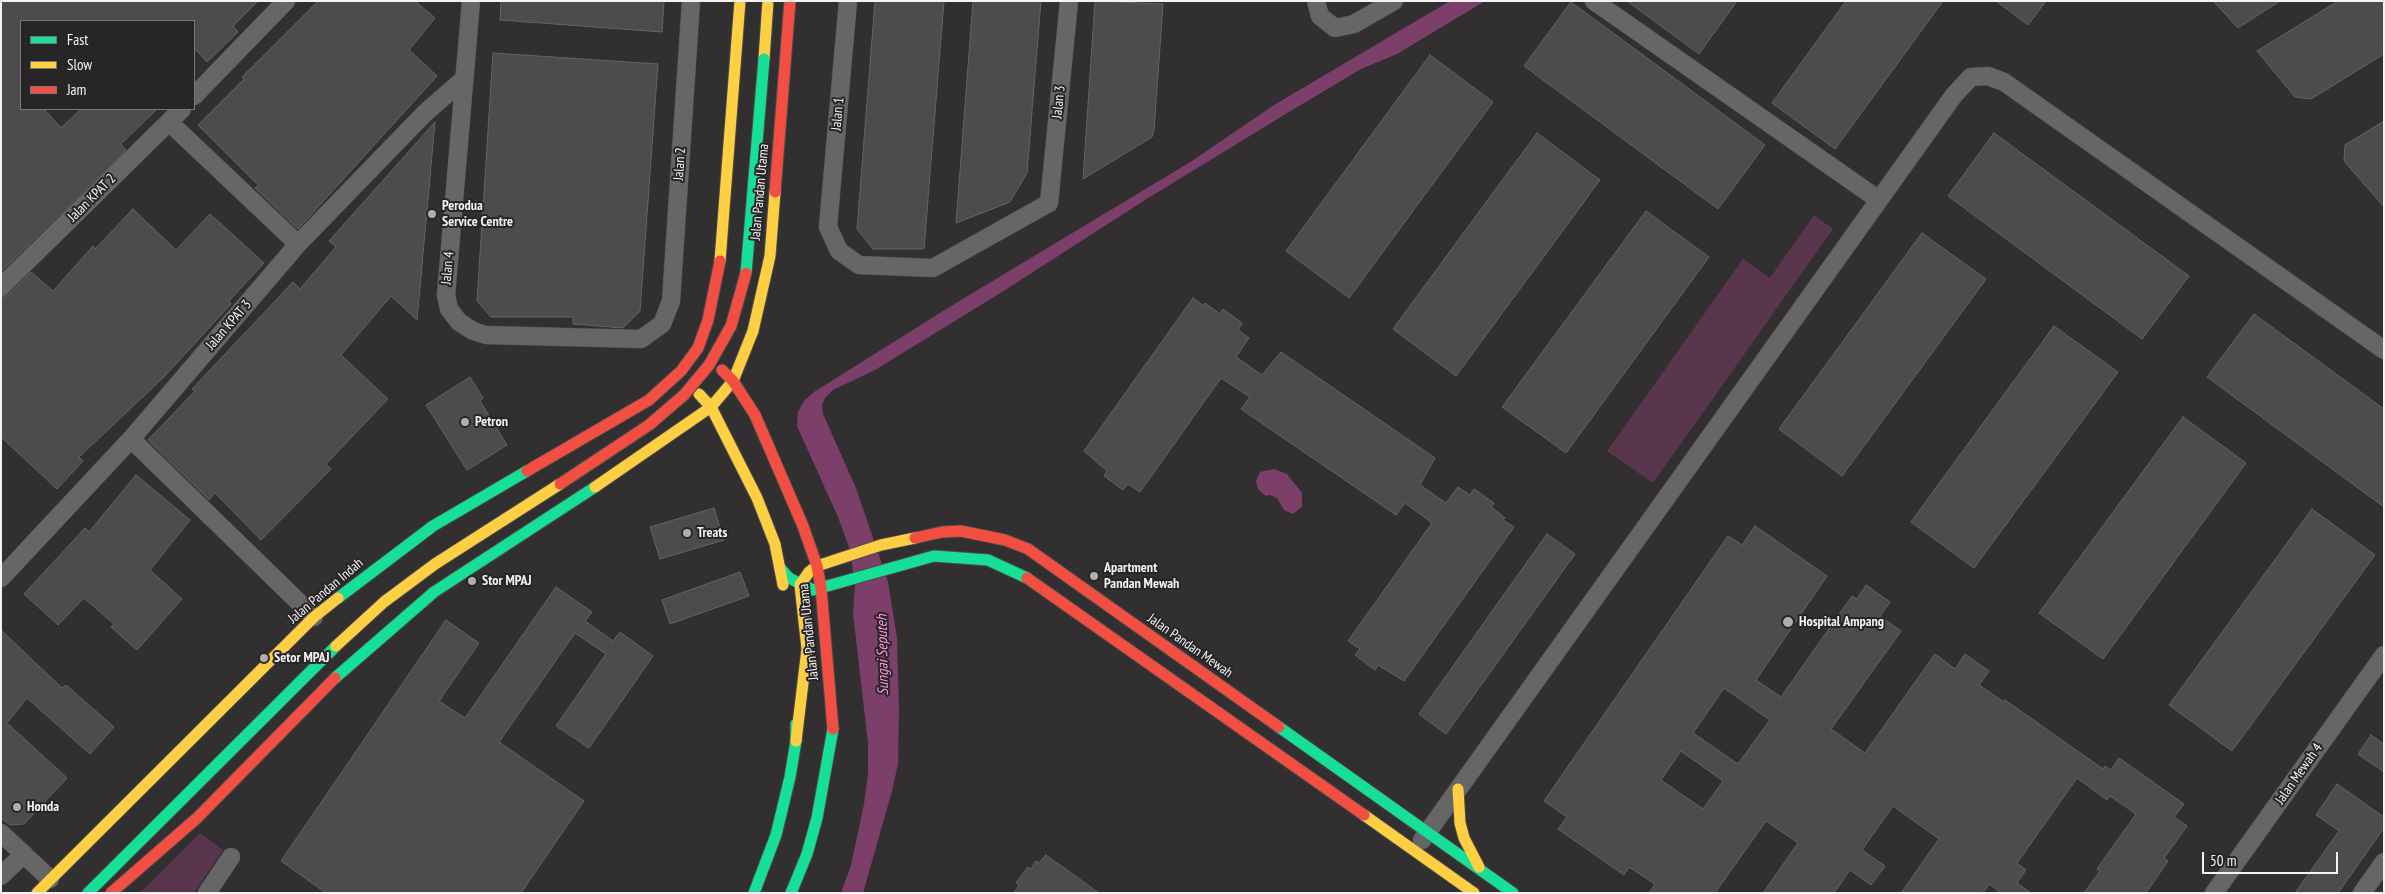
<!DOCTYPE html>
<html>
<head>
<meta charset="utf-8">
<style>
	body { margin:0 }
	#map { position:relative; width:2385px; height:894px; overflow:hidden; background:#312f30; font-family:"PT Sans Narrow",sans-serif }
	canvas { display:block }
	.frame { position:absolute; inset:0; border:2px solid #f5f2f4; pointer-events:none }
	.legend { position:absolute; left:20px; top:20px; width:175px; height:90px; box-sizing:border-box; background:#282527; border:1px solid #7a7779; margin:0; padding:6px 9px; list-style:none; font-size:15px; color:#f5f2f4 }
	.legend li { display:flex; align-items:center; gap:10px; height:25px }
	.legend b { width:25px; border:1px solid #7a7779 }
	.scale { position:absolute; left:2202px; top:852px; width:136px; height:22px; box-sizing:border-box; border:2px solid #f5f2f4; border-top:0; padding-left:6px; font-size:15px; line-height:18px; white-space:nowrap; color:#f5f2f4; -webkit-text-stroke:4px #282527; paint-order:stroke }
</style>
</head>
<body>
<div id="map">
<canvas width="2385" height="894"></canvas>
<div class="frame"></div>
<ul class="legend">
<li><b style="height:6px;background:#16e098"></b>Fast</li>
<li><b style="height:6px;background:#ffcf43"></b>Slow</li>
<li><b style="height:6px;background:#f24e42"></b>Jam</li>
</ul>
<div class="scale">50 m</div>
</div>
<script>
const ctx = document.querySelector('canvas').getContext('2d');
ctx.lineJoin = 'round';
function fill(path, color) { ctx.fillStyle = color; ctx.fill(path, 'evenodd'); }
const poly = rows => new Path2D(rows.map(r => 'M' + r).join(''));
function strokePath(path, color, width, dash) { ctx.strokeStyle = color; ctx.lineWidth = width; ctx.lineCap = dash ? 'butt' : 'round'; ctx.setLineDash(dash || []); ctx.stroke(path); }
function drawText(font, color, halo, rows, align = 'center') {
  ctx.font = font + ' "PT Sans Narrow",sans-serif'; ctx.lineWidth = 4; ctx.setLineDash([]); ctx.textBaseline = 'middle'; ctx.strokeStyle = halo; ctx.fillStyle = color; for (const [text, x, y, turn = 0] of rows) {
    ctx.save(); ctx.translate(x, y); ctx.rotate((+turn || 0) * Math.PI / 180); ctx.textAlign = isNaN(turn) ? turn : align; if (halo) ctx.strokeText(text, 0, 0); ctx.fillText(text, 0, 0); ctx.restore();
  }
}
fill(poly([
	[1814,215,1833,229,1653,483,1607,451,1743,259,1770,278],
	[200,833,223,850,194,893,140,893]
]), '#5a354e');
fill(poly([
	[1450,1,1485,1,1397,54,1361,69,1289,112,1145,200,1002,292,875,370,833,390,825,398,822,405,823,414,856,488,888,582,897,638,899,710,898,764,892,791,863,893,841,893,851,865,864,804,868,773,868,743,853,613,855,586,850,550,838,517,797,426,798,412,804,401,814,392,951,306,1192,161,1274,105],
	[1274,469,1287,474,1302,493,1302,507,1293,514,1284,510,1277,498,1270,495,1266,496,1258,489,1256,481,1260,472]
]), '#7c3f6a');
const building = poly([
	[5,1,258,1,233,26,238,32,207,62,194,48,194,21,21,21,21,109,44,109,61,128,81,109,157,109,121,144,126,150,1,272,1,6,5,1],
	[318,1,415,1,435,18,409,50,437,76,298,229,255,188,258,185,198,125,244,79,242,77,318,1],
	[501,1,664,1,662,32,500,20,501,1],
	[875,1,944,1,924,249,873,249,857,229,875,1],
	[973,1,1041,1,1027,173,1010,202,956,223,973,1],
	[1095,1,1163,4,1154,130,1152,137,1083,179,1095,1],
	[1627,1,1737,1,1699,54,1627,1],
	[1846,1,1943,1,1835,149,1772,103,1846,1],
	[1996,1,2046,1,2028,25,1996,1],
	[2213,1,2280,1,2238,28,2213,1],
	[2338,1,2384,1,2384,54,2311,99,2295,97,2257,51,2338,1],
	[1571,2,1765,145,1718,209,1524,66,1571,2],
	[493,53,658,64,640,311,623,328,573,324,573,317,491,317,477,301,493,53],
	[1430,55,1493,102,1349,298,1286,251,1430,55],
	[2384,121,2384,207,2344,161,2345,145,2384,121],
	[435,122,417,320,391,296,341,355,388,399,326,464,331,469,261,540,215,493,209,500,148,440,195,391,192,389,293,282,300,289,336,247,329,241,435,122],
	[1537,133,1600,180,1456,376,1393,329,1537,133],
	[1994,133,2189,276,2142,339,1948,196,1994,133],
	[133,209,176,250,210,214,264,263,229,301,231,304,164,377,79,457,83,461,57,489,1,437,1,297,8,295,31,272,53,291,93,246,95,249,133,209],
	[1646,211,1709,257,1566,453,1502,407,1646,211],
	[1922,233,1986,279,1842,476,1779,429,1922,233],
	[1193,298,1204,306,1205,303,1220,314,1223,309,1242,323,1238,330,1249,338,1236,357,1262,375,1281,352,1435,458,1420,485,1446,503,1458,487,1470,495,1474,489,1494,503,1491,507,1505,518,1503,520,1514,527,1404,681,1378,665,1375,670,1355,655,1360,649,1348,641,1432,523,1405,503,1396,515,1241,409,1250,397,1221,378,1140,492,1128,484,1123,490,1104,476,1107,471,1084,451,1193,298],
	[2254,314,2384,409,2384,507,2207,377,2254,314],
	[2054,326,2118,372,1974,568,1911,522,2054,326],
	[470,377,483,398,480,401,507,445,467,470,426,405,470,377],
	[2183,417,2246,463,2103,659,2039,613,2183,417],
	[136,475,190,520,150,570,182,599,137,650,111,627,114,624,84,598,58,625,24,594,85,528,89,532,136,475],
	[714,508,724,540,660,559,650,527,714,508],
	[2312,509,2375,555,2232,751,2169,705,2312,509],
	[1755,526,1827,576,1756,680,1781,697,1852,596,1857,599,1866,585,1890,602,1880,616,1901,631,1831,729,1865,753,1935,654,1955,669,1965,654,1989,671,1979,685,2004,702,2005,700,2103,769,2105,766,2111,770,2119,758,2184,804,2174,817,2187,826,2164,858,2168,861,2146,893,2084,893,2100,871,2097,869,2136,814,2110,796,2107,800,2077,778,2017,863,2026,870,2017,883,2031,893,2001,893,1989,884,1983,893,1901,893,1939,839,1893,806,1862,850,1885,866,1871,885,1850,870,1834,893,1763,893,1798,843,1766,821,1715,893,1649,893,1655,884,1629,867,1624,875,1558,829,1567,817,1544,801,1728,536,1742,545,1755,526],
	[1724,688,1770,720,1738,764,1693,733,1724,688],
	[1681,751,1723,781,1703,809,1661,780,1681,751],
	[1547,534,1575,554,1446,734,1419,714,1547,534],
	[740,572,749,596,670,624,662,600,740,572],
	[556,587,592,612,585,621,613,641,620,632,653,656,589,748,556,726,606,654,575,633,499,742,584,801,521,893,326,893,281,861,446,620,479,643,439,701,465,718,556,587],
	[1,630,62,688,66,685,114,727,90,754,27,698,7,723,67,778,24,824,10,825,1,818,1,630],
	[2371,735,2384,744,2384,772,2358,754,2371,735],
	[2337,784,2384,817,2384,828,2338,893,2295,893,2339,831,2316,815,2337,784],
	[1046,855,1074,875,1099,893,1014,893,1019,885,1016,883,1028,867,1031,869,1036,861,1039,863,1046,855]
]);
fill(building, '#4c4c4c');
strokePath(building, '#646464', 1);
const street = poly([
	[471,1,446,295,449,309,459,322,473,331,486,335,641,339,662,324,671,301,691,1],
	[848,1,828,227,839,251,859,265,933,268,1049,203,1069,1],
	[1316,1,1320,16,1335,28,1354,24,1394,1],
	[1594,1,1879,200],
	[194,96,286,1],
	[169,122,298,244],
	[1,287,182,109],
	[131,439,314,617],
	[1,578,131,439,298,244,425,113,464,79],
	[1,833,50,879],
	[1422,840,1954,95,1971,77,1988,76,2004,82,2384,350],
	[1,876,24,854],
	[207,893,231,857],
	[2214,893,2384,655],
	[2362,893,2384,862]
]);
const fast = poly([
	[781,569,789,578,813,590,934,556,988,560,1027,578],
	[338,598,433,526,527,471],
	[335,678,434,592,595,487],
	[1279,727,1513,893],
	[88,893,336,646],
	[754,893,776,835,790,777,796,741,796,724],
	[791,893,807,854,817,818,833,729]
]);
const slow = poly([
	[764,59,768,1],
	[720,261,740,1],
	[699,394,711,407,757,498,775,544,783,585],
	[595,487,711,407,733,381,753,331,770,256,775,192],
	[336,646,384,602,435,564,560,484],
	[796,741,807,649,800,585,809,572,817,566,881,545,915,538],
	[1458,789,1460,823,1464,838,1479,867],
	[1364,815,1474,893],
	[37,893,314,617,338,598]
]);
const jam = poly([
	[775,192,790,1],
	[722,370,733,381,755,415,803,526,817,566,821,588,833,729],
	[527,471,649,400,681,371,698,348,708,320,720,261],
	[915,538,942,532,961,531,1005,540,1028,549,1279,727],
	[1027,578,1364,815],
	[111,893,197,818,335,678]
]);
strokePath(street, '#4e4c4d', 19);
strokePath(fast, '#4e4c4d', 13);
strokePath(slow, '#4e4c4d', 13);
strokePath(jam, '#4e4c4d', 13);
strokePath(street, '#676667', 18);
strokePath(fast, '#16e098', 11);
strokePath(slow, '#ffcf43', 11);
strokePath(jam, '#f24e42', 11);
const fastBridge = poly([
	[746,273,764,59]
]);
const jamBridge = poly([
	[560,484,649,425,684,395,709,365,731,326,746,273]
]);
strokePath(fastBridge, '#4e4c4d', 13, []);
strokePath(jamBridge, '#4e4c4d', 13, []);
strokePath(fastBridge, '#16e098', 11);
strokePath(jamBridge, '#f24e42', 11);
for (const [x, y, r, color] of [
	[432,214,5,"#b0aeaf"],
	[465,422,5,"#b0aeaf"],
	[687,533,5,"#b0aeaf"],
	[1094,576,5,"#b0aeaf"],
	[472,581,5,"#b0aeaf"],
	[1788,622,6,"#b0aeaf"],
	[264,658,5,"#b0aeaf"],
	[17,807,5,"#b0aeaf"]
]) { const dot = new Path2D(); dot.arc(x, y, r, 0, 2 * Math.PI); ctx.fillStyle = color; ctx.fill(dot); strokePath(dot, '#282527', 2); }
drawText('14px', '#f5f2f4', '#282527', [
	["Jalan 3",1059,102,-84],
	["Jalan 1",838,114,-85],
	["Jalan 2",680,164,-86],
	["Jalan Pandan Utama",760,192,-85],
	["Jalan KPAT 2",92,198,-45],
	["Jalan 4",448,268,-85],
	["Jalan KPAT 3",229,325,-49],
	["Jalan Pandan Indah",326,591,-40],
	["Jalan Pandan Utama",809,632,-96],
	["Jalan Pandan Mewah",1190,646,35],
	["Jalan Mewah 4",2299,774,-55]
]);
drawText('bold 14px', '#f5f2f4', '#282527', [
	["Perodua",442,206],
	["Service Centre",442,222],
	["Petron",475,422],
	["Treats",697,533],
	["Apartment",1104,568],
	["Pandan Mewah",1104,584],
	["Stor MPAJ",482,581],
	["Hospital Ampang",1799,622],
	["Setor MPAJ",274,658],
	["Honda",27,807]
], 'left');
drawText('italic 15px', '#fb9adc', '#282527', [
	["Sungai Seputeh",883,655,-91]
]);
</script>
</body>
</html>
